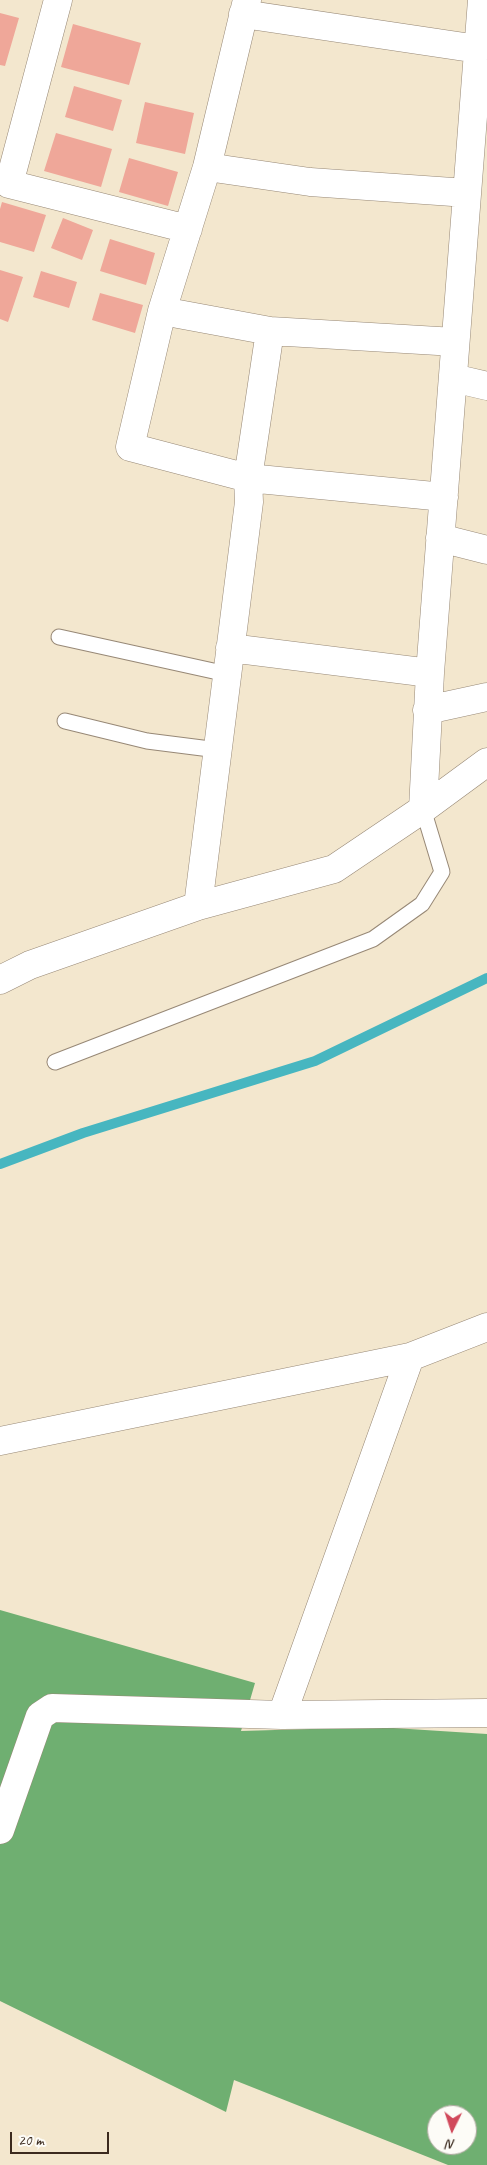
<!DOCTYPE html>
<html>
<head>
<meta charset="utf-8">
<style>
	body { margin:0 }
	#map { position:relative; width:487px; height:2165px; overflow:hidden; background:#f3e7ce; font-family:Caveat,sans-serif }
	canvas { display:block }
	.north { position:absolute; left:427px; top:2105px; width:50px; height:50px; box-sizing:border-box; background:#fdfcf7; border:1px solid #afa8a0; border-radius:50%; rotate:184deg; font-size:14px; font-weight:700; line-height:20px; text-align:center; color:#3b2a1e }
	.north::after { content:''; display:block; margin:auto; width:18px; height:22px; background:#d1495b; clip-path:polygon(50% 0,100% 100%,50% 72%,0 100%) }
	.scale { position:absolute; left:10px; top:2132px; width:99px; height:22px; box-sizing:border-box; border:2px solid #3b2a1e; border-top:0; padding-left:6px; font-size:15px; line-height:18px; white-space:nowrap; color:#3b2a1e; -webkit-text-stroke:4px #fdfcf7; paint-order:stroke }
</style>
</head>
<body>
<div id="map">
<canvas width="487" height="2165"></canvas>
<div class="north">N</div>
<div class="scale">20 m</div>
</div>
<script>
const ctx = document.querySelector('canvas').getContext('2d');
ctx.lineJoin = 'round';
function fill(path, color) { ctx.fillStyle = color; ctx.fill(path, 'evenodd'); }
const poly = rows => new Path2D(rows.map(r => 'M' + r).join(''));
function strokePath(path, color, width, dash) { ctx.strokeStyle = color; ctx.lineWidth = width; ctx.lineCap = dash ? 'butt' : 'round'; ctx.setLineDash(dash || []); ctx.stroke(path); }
fill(poly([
	[0,1610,255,1683,241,1731,378,1727,487,1734,487,2165,448,2165,234,2080,226,2112,0,2001],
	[437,2115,467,2115,467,2145,437,2145]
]), '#6faf71');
strokePath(poly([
	[0,1164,83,1133,315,1061,487,978]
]), '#47b6c0', 10);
fill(poly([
	[0,13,19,18,5,66,0,65],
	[73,24,141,43,129,85,61,67],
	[74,86,122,100,113,131,65,117],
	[145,102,194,113,185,154,136,143],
	[56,133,112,149,101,187,44,171],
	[129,158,178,172,168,206,119,192],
	[2,202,46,215,34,252,0,242,0,209],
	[63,218,93,230,82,260,51,248],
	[110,239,155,253,146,285,100,271],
	[0,270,23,277,8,322,0,319],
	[41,271,77,282,69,308,33,297],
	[100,293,143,305,135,333,92,320]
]), '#efa799');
const service = poly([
	[59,637,227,674],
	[65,721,147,741,218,750],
	[55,1062,373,939,422,904,442,872,423,809]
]);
const minor = poly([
	[58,0,9,184,188,229],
	[243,14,478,49],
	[207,167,310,182,467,193],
	[162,311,270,331,455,342],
	[270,331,248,478,444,497],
	[453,378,487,386],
	[440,538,487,550],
	[230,648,430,673],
	[427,710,487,697],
	[423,809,487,762],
	[198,906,249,502,248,478,130,447,162,311,207,167,247,0],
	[0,980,30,965,198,906,334,869,423,809,430,673,482,0],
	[0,1441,410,1357,487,1327],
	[282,1715,410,1357],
	[0,1830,40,1716,52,1708,282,1715,487,1713]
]);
strokePath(service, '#978876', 17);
strokePath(minor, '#978876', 29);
strokePath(service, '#fff', 15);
strokePath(minor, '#fff', 28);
</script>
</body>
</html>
